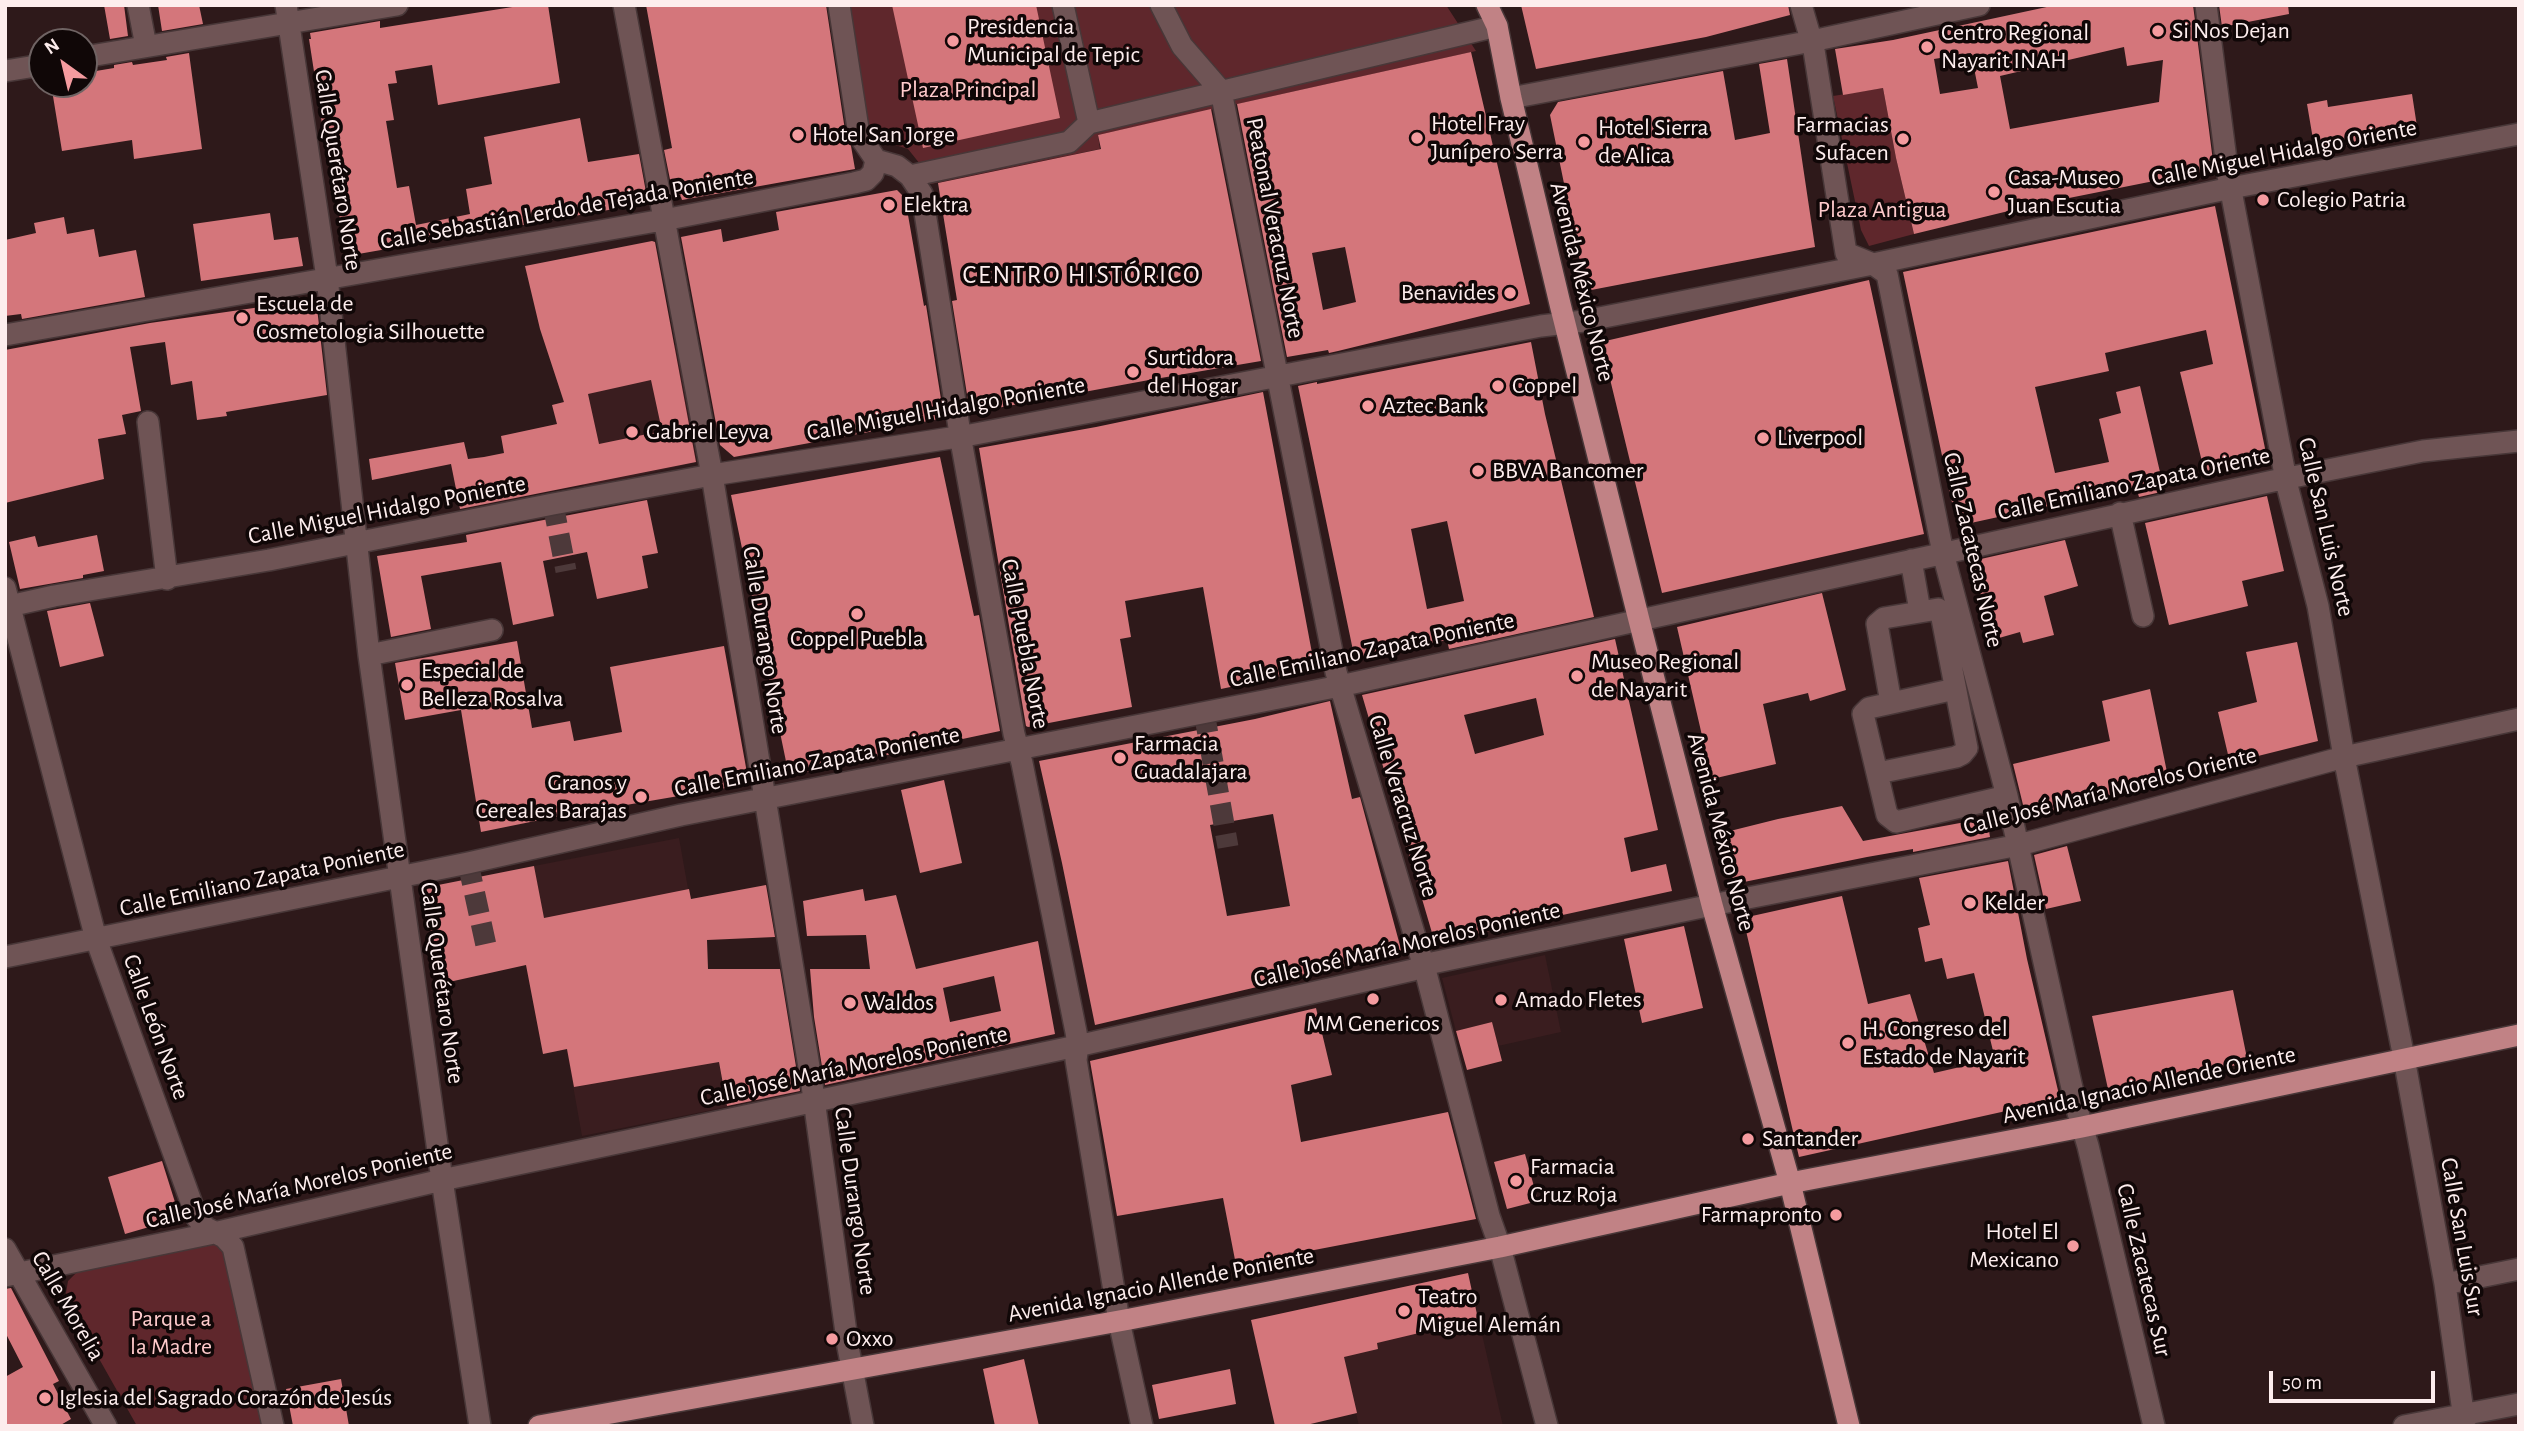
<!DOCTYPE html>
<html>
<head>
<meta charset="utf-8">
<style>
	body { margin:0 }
	#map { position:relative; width:2524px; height:1431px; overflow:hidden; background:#2e191a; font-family:"Alegreya Sans",sans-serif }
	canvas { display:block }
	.frame { position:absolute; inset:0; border:7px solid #fdeded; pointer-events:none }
	.north { position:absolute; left:28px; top:28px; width:70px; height:70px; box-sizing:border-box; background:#100707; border:2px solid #6f6363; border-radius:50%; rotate:326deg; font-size:19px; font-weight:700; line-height:28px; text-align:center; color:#fdeded }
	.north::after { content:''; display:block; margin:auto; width:24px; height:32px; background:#f59b9f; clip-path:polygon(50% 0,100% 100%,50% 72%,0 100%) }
	.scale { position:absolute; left:2269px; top:1371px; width:166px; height:32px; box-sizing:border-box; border:4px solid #fdeded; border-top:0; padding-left:9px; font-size:21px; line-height:24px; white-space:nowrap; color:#fdeded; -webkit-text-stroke:5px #100707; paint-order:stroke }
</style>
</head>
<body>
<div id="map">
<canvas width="2524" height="1431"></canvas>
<div class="frame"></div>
<div class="north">N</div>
<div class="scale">50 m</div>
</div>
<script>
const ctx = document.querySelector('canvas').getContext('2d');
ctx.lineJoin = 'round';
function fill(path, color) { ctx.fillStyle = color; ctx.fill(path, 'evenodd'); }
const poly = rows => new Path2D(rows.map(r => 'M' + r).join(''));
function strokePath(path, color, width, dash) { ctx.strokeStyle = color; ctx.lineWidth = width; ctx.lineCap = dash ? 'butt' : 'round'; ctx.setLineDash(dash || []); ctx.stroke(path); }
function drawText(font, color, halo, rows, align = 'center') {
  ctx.font = font + ' "Alegreya Sans",sans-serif'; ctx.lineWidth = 7; ctx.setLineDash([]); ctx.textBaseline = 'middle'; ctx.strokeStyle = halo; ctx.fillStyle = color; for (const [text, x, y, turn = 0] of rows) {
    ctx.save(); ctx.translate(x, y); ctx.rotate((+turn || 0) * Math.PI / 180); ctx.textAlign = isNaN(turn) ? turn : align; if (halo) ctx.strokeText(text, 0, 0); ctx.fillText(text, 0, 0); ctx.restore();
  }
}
fill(poly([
	[677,344,697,462,584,488,556,373],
	[679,838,727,1107,582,1136,534,866],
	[1545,955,1561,1032,1498,1046,1492,1022,1456,1031,1442,978],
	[1468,1273,1503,1426,1359,1426,1331,1303],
	[2519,1416,2519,1426,2475,1426,2475,1422]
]), '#3a1d1f');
fill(poly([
	[845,5,1446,5,1476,51,1098,135,1100,149,926,185,920,164,908,149,870,137],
	[1883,88,1896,158,1914,234,1869,246,1861,230,1833,96],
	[215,1243,224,1247,266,1426,137,1426,71,1309,66,1293,68,1281,77,1272]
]), '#5f272c');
fill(poly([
	[104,5,124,5,128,36,110,39],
	[158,5,199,5,203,24,162,31],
	[525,5,548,5,560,83,438,105,432,65,395,71,397,83,388,84,394,120,386,121,397,188,409,186,416,225,470,214,466,189,492,184,484,137,580,118,588,162,639,154,648,203,347,256,323,130,309,39,311,39,310,33,380,21,380,28],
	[646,5,826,5,846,137,851,146,855,169,682,200,681,197,674,199,664,150,672,148],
	[892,5,1036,5,1060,118,923,148],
	[1521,5,1788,5,1790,15,1706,37,1536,69],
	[2056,5,2193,5,2214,169,2029,206,1914,234,1896,158,1883,88,1843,95,1835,49,1893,40],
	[2124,47,2127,66,2163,60,2159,102,2010,129,2000,76],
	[1971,53,1978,88,1940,94,1934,59],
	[2219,5,2288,5,2289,14,2222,27],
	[1471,52,1530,304,1338,351,1329,353,1328,350,1287,357,1237,104],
	[1345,247,1356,302,1323,310,1312,253],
	[189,53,202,149,134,159,132,140,62,151,51,84,84,84,84,73,114,68,114,65,132,62,133,65,167,60,166,57],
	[1787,59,1815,247,1586,291,1550,115,1558,102,1723,71,1735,140,1770,133,1759,64],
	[2412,94,2418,133,2315,151,2307,104,2327,100,2328,107],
	[1211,109,1261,361,1149,380,970,413,952,301,957,300,938,183,1101,149,1098,135],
	[897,190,905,198,924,306,926,305,944,418,734,457,720,445,681,237,721,229,723,242,779,230,776,212],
	[2215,206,2267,458,2205,474,2180,372,2213,364,2206,330,2105,353,2109,371,2035,387,2055,473,2109,462,2099,419,2121,413,2116,392,2140,386,2163,485,2159,486,2161,492,2139,497,2136,487,1957,526,1903,272],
	[270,213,274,240,298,237,303,266,201,281,193,224],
	[64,217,67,234,94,229,99,257,136,250,145,297,22,319,21,314,5,316,5,240,36,233,34,223],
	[652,241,655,242,696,462,460,509,451,464,372,480,369,459,464,442,468,459,484,457,504,453,501,436,557,424,552,405,564,402,540,329,525,266],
	[651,380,662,431,599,444,588,394],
	[1869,280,1924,534,1662,593,1601,342],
	[316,299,327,395,226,412,227,416,197,420,192,381,171,385,165,342,130,347,141,411,122,415,126,434,98,439,104,479,5,503,5,350,150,323],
	[1531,342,1545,414,1594,617,1449,649,1447,640,1355,660,1298,386,1317,382,1317,384],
	[1447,521,1464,601,1427,609,1411,529],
	[1263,392,1315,669,1221,689,1203,587,1125,601,1131,637,1120,639,1132,707,1028,727,1026,726,979,448,1096,427],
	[940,457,974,616,979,615,1000,731,789,776,731,495],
	[2267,496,2284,571,2242,581,2248,606,2169,625,2145,523],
	[647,500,658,553,642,556,648,588,597,599,587,552,543,561,554,616,513,625,501,562,421,576,431,629,391,637,377,556,467,542,466,535],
	[97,535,104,571,83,575,83,578,20,589,9,542,35,536,38,547],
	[2065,540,2078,586,2044,596,2054,635,2023,643,2020,632,1992,640,1972,561],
	[1822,593,1846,690,1810,701,1808,693,1763,704,1776,764,1712,779,1677,627],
	[90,603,104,656,60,667,47,611],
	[1615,639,1658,830,1624,838,1631,872,1666,864,1672,891,1435,943,1362,695],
	[1536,698,1544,735,1475,754,1464,715],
	[517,641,532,728,570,721,574,741,622,732,610,667,724,646,749,784,550,818,481,832,461,710,405,720,395,663],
	[2297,642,2318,741,2230,763,2218,712,2257,702,2246,652],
	[2150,689,2169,782,2026,817,2013,764,2110,741,2102,701],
	[1330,701,1352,799,1360,797,1402,953,1095,1025,1062,863,1039,761,1255,719],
	[1273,814,1290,906,1227,916,1210,825],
	[944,780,962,863,920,873,901,790],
	[1842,806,1863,841,1987,818,1990,837,1913,852,1913,849,1867,857,1734,884,1722,833,1778,819],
	[2067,846,2081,901,2046,909,2034,855],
	[2008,861,2027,959,2060,1099,1799,1157,1743,918,1842,896,1868,1004,1910,994,1934,1073,1995,1059,1974,973,1947,979,1942,958,1925,962,1918,928,1930,925,1919,878],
	[534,866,544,918,689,889,691,899,766,885,775,937,707,940,708,969,780,969,800,1091,727,1106,719,1062,574,1087,567,1049,543,1054,526,965,440,984,423,888],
	[863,889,865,901,896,895,916,969,1038,941,1055,1034,825,1085,814,1017,810,969,870,969,866,935,807,936,803,901],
	[994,976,1001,1011,950,1022,943,988],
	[1684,926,1703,1008,1642,1023,1624,939],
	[2233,990,2248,1063,2108,1089,2092,1016],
	[1316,1008,1332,1075,1291,1085,1301,1142,1448,1112,1476,1219,1236,1265,1223,1198,1117,1216,1090,1061],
	[1492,1022,1502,1061,1467,1070,1456,1031],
	[1525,1154,1538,1201,1507,1209,1494,1162],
	[162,1161,180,1218,125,1234,108,1177],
	[1468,1273,1478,1319,1377,1343,1378,1349,1344,1357,1357,1413,1302,1426,1275,1426,1251,1320],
	[11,1288,59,1381,53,1384,71,1419,59,1426,5,1426,5,1377,23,1367,5,1332,5,1289],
	[1024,1359,1039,1426,995,1426,983,1369],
	[1230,1369,1236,1404,1159,1419,1152,1385],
	[341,1379,349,1426,293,1426,286,1389]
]), '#d4767b');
strokePath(poly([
	[553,504,566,571],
	[1204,712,1228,847],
	[468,863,487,950]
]), '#4d393a', 21, [21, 10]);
const minor = poly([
	[138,5,146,46],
	[286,5,327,278,369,655,442,1180,480,1426],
	[624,5,712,475,812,1085,848,1347,863,1426],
	[839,5,859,135,876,160,897,166,910,176,922,194,962,446,1014,734,1022,763,1076,1032,1078,1045,1076,1060,1119,1321,1142,1426],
	[1063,5,1089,123],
	[1161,5,1182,46,1221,91,1336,672,1427,977,1489,1216,1500,1247,1547,1426],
	[1801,5,1814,50,1846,253,1873,264,1887,274,1943,553,2007,796,2076,1106,2088,1146,2154,1426],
	[2206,5,2228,175,2287,485,2318,606,2344,757,2404,1058,2445,1284,2465,1426],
	[84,57,397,5],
	[5,71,42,65],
	[1511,98,1812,41,1979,5],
	[910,176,1069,142,1089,123,1497,26],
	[5,335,674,218,854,183,866,180,873,173,876,160],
	[148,422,167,579],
	[2120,513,2143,616],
	[1911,560,1920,611],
	[5,588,96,939,197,1218,206,1228,224,1237,233,1247,273,1426],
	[5,607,54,596,269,560,553,504,712,475,970,435,1541,326,1584,321,1873,264,2231,188,2519,134],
	[369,655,492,630],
	[1955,689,1869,708,1863,714,1887,815,1896,822,2007,796],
	[1878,773,1956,757,1962,754,1967,748,1941,613,1938,609,1884,618,1877,624,1891,703],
	[5,957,468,863,681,815,1340,686,2273,481,2423,451,2519,441],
	[5,1249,106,1426],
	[5,1276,214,1233,442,1180,1086,1044,1413,970,1432,963,1712,905,2019,845,2344,757,2519,719],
	[2445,1284,2519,1269],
	[2404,1426,2519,1404]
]);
const major = poly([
	[1487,5,1497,26,1511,98,1561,308,1639,620,1712,905,1790,1183,1849,1426],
	[539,1426,1130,1319,1500,1247,1790,1183,2082,1127,2519,1035]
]);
strokePath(minor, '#483738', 24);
strokePath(major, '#483738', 24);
strokePath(minor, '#6f5455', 21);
strokePath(major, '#c18285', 21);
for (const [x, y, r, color] of [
	[2158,31,7,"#f59b9f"],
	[953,41,7,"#f59b9f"],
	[1927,47,7,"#f59b9f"],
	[798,135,7,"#f59b9f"],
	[1417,138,7,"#f59b9f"],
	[1903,139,7,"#f59b9f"],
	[1584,142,7,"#f59b9f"],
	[1994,192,7,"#f59b9f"],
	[2263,200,7,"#f59b9f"],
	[889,205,7,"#f59b9f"],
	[1510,293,7,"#f59b9f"],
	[242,318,7,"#f59b9f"],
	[1133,372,7,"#f59b9f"],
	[1498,386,7,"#f59b9f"],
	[1368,406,7,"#f59b9f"],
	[632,432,7,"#f59b9f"],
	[1763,438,7,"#f59b9f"],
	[1478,471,7,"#f59b9f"],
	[857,614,7,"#f59b9f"],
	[1577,676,7,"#f59b9f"],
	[407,685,7,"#f59b9f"],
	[1120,758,7,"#f59b9f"],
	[641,797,7,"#f59b9f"],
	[1970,903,7,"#f59b9f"],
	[1373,999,7,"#f59b9f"],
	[1501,1000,7,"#f59b9f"],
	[850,1003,7,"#f59b9f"],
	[1848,1043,7,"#f59b9f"],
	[1748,1139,7,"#f59b9f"],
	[1516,1181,7,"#f59b9f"],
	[1836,1215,7,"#f59b9f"],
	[2073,1246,7,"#f59b9f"],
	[1404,1311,7,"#f59b9f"],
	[832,1339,7,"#f59b9f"],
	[45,1398,7,"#f59b9f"]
]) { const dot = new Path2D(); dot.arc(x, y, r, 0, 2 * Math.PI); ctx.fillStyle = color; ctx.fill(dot); strokePath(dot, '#100707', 2.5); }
drawText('24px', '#fdeded', '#100707', [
	["Presidencia",967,27],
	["Municipal de Tepic",967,55],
	["Si Nos Dejan",2172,31],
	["Centro Regional",1941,33],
	["Nayarit INAH",1941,61],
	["Hotel Fray",1431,124],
	["Junípero Serra",1431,152],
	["Farmacias",1889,125,"right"],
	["Sufacen",1889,153,"right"],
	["Hotel Sierra",1598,128],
	["de Alica",1598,156],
	["Hotel San Jorge",812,135],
	["Casa-Museo",2008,178],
	["Juan Escutia",2008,206],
	["Colegio Patria",2277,200],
	["Elektra",903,205],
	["Benavides",1496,293,"right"],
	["Escuela de",256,304],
	["Cosmetologia Silhouette",256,332],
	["Surtidora",1147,358],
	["del Hogar",1147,386],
	["Coppel",1512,386],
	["Aztec Bank",1382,406],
	["Gabriel Leyva",646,432],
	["Liverpool",1777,438],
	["BBVA Bancomer",1492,471],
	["Coppel Puebla",857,639,"center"],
	["Museo Regional",1591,662],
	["de Nayarit",1591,690],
	["Especial de",421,671],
	["Belleza Rosalva",421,699],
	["Farmacia",1134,744],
	["Guadalajara",1134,772],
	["Granos y",627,783,"right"],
	["Cereales Barajas",627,811,"right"],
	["Kelder",1984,903],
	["Amado Fletes",1515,1000],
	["Waldos",864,1003],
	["MM Genericos",1373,1024,"center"],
	["H. Congreso del",1862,1029],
	["Estado de Nayarit",1862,1057],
	["Santander",1762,1139],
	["Farmacia",1530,1167],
	["Cruz Roja",1530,1195],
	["Farmapronto",1822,1215,"right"],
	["Hotel El",2059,1232,"right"],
	["Mexicano",2059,1260,"right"],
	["Teatro",1418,1297],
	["Miguel Alemán",1418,1325],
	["Oxxo",846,1339],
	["Iglesia del Sagrado Corazón de Jesús",59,1398]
], 'left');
drawText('24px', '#ffcbcc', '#100707', [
	["Plaza Principal",968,90],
	["Plaza Antigua",1882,210],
	["Parque a",171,1319],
	["la Madre",171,1347]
]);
drawText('24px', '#fdeded', '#100707', [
	["Calle Miguel Hidalgo Oriente",2284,153,-11],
	["Calle Querétaro Norte",338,170,81],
	["Calle Sebastián Lerdo de Tejada Poniente",567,209,-10],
	["Peatonal Veracruz Norte",1275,228,79],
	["Avenida México Norte",1582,282,76],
	["Calle Miguel Hidalgo Poniente",946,409,-10],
	["Calle Emiliano Zapata Oriente",2134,484,-12],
	["Calle Miguel Hidalgo Poniente",387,510,-11],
	["Calle San Luis Norte",2326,527,77],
	["Calle Zacatecas Norte",1973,550,77],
	["Calle Durango Norte",765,640,81],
	["Calle Puebla Norte",1025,644,79],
	["Calle Emiliano Zapata Poniente",1372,650,-12],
	["Calle Emiliano Zapata Poniente",817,762,-11],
	["Calle José María Morelos Oriente",2110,791,-14],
	["Calle Veracruz Norte",1403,806,73],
	["Avenida México Norte",1721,832,75],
	["Calle Emiliano Zapata Poniente",262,879,-12],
	["Calle José María Morelos Poniente",1407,945,-13],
	["Calle Querétaro Norte",442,983,82],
	["Calle León Norte",156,1027,70],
	["Calle José María Morelos Poniente",854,1066,-12],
	["Avenida Ignacio Allende Oriente",2149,1085,-12],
	["Calle José María Morelos Poniente",299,1186,-13],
	["Calle Durango Norte",855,1201,82],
	["Calle San Luis Sur",2462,1237,80],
	["Calle Zacatecas Sur",2144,1270,77],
	["Avenida Ignacio Allende Poniente",1161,1285,-11],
	["Calle Morelia",68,1306,60]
]);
ctx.letterSpacing = '2px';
drawText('26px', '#fdeded', '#100707', [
	["CENTRO HISTÓRICO",1082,275]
]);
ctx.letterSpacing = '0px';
</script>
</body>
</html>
